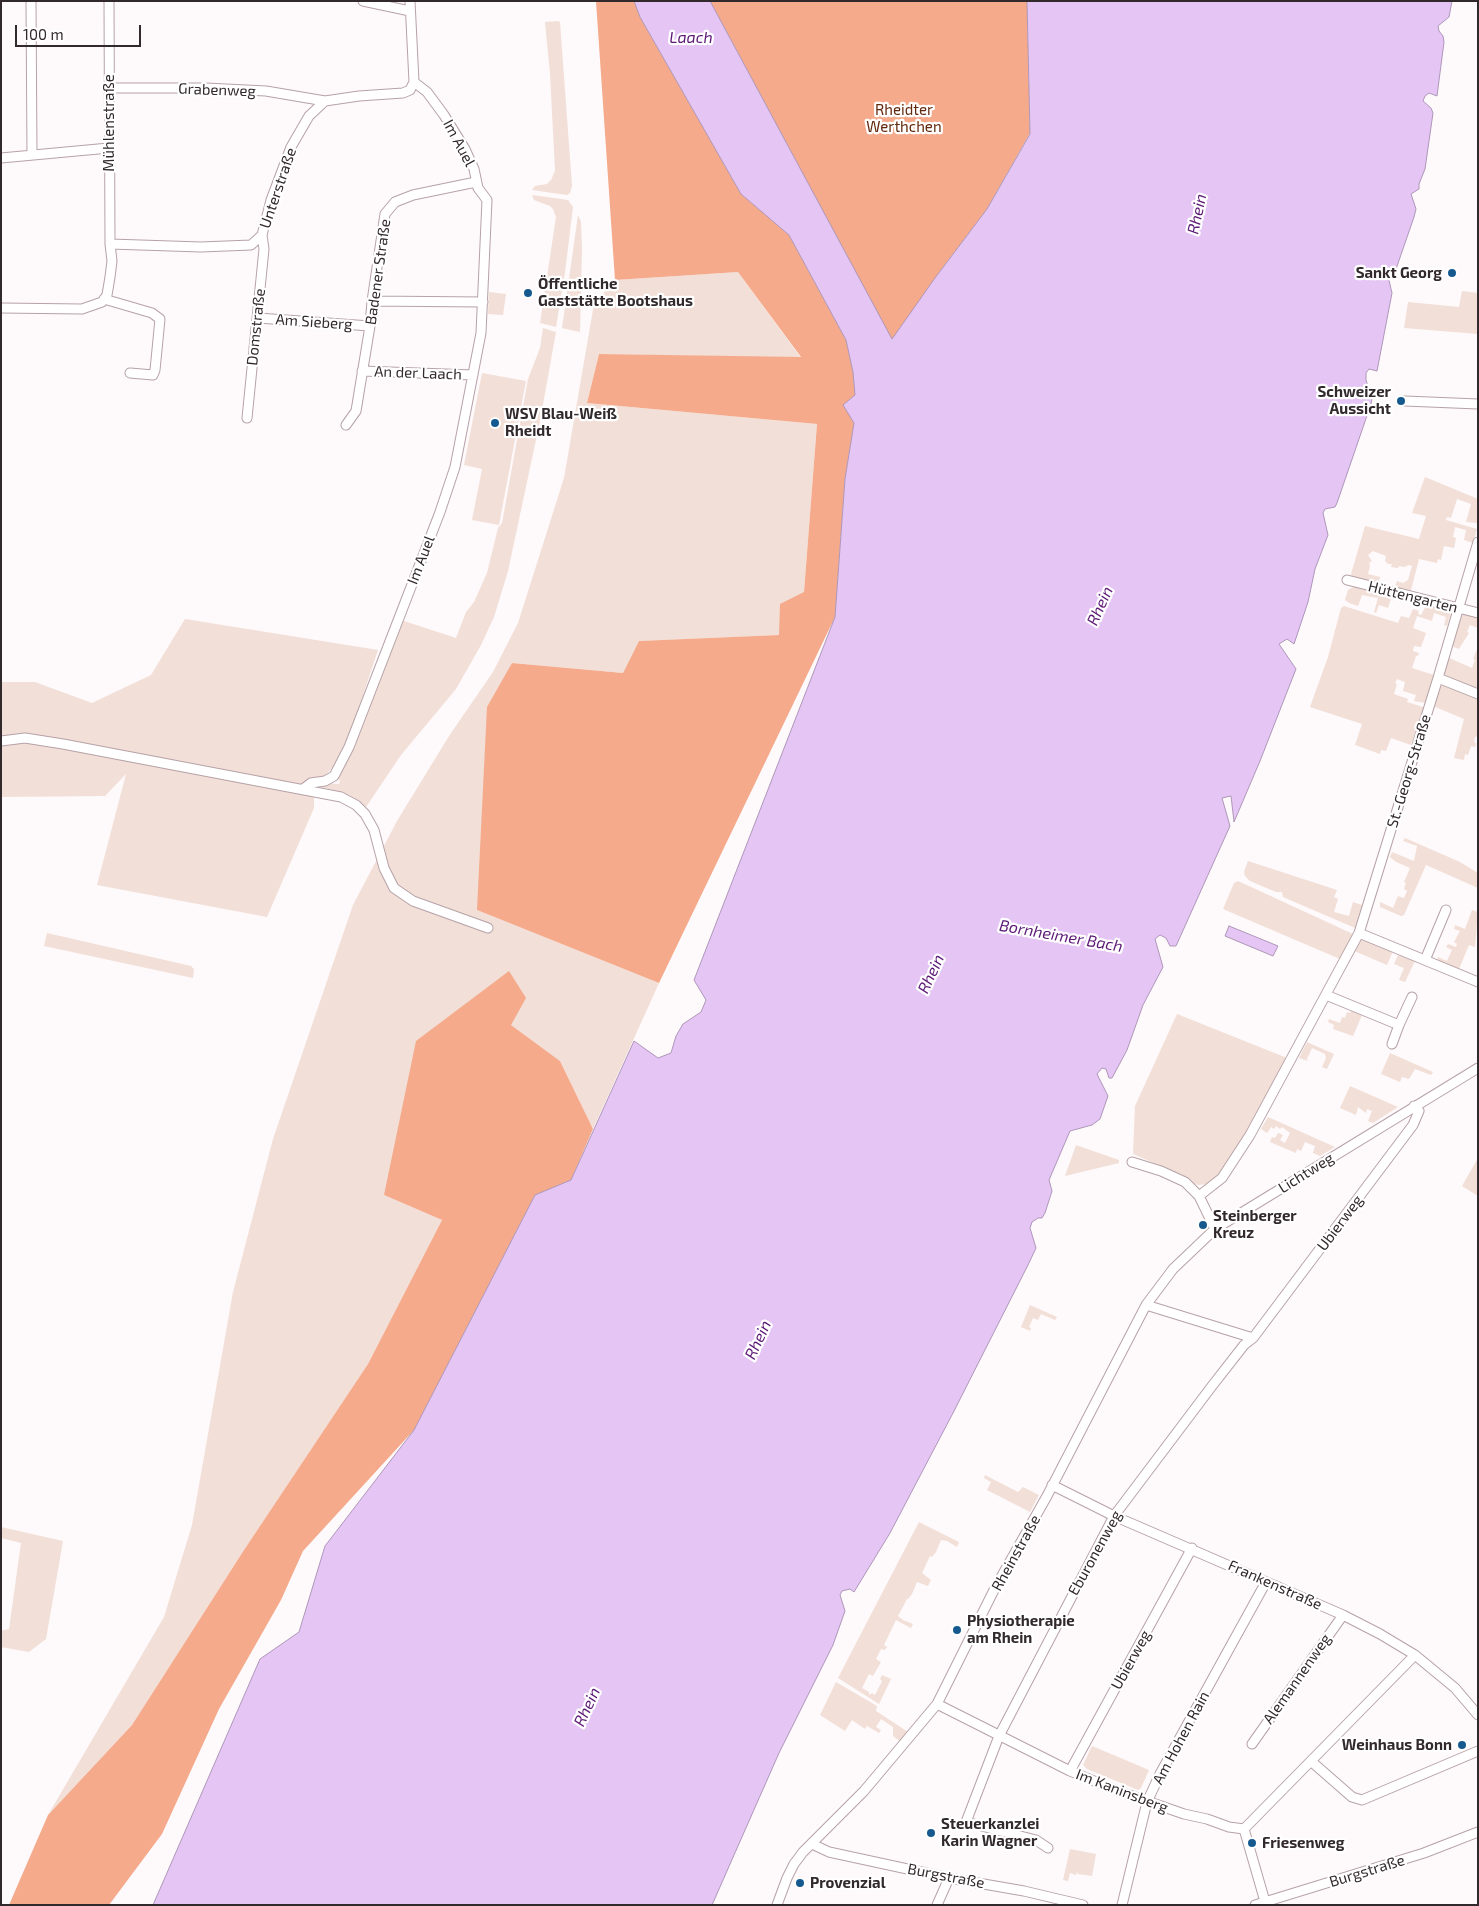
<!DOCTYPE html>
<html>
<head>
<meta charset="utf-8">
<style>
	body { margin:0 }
	#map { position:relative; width:1479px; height:1906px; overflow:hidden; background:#fef9fb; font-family:"Exo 2",sans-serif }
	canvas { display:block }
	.frame { position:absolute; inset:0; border:2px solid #31292c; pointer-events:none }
	.scale { position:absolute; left:15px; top:25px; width:126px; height:22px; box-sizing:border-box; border:2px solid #31292c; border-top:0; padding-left:6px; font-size:15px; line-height:18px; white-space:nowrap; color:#31292c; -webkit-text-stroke:4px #fff; paint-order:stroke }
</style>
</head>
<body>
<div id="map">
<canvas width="1479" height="1906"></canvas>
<div class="frame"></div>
<div class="scale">100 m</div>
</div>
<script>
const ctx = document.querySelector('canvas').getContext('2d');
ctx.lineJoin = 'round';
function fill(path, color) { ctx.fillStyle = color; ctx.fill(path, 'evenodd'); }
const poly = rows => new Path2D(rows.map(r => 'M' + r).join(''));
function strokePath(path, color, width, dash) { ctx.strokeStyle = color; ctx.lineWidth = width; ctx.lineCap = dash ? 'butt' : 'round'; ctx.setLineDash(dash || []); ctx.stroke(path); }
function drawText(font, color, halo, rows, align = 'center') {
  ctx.font = font + ' "Exo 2",sans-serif'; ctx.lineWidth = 4.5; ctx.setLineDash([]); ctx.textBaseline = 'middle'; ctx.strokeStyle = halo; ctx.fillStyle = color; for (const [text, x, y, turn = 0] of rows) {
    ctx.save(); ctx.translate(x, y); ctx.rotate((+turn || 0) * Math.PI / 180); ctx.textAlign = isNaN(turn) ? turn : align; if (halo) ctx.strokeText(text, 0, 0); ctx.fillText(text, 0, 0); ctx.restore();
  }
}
fill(poly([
	[558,21,560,22,572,186,570,193,567,195,532,190,535,186,547,184,551,180,555,171,550,73,545,22],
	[532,195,568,200,573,207,565,272,556,327,540,323,556,217,553,209,550,206,534,200],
	[578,215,581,222,582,248,580,332,562,328],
	[738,272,801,358,599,354,587,403,817,424,804,592,779,635,639,641,623,673,512,663,477,910,659,983,593,1129,560,1061,511,1025,384,1195,442,1220,368,1364,244,1550,132,1725,48,1815,164,1617,192,1525,233,1292,273,1139,353,905,397,821,449,736,493,672,518,623,564,478,594,304,615,280],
	[1462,291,1478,293,1478,334,1404,328,1408,302,1459,307],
	[489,292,506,294,503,315,488,314],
	[543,328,556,332,540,421,508,571,494,617,481,645,456,689,401,755,366,807,354,798,342,792,316,786,314,788,314,808,267,917,97,885,126,774,105,796,1,797,1,682,35,682,92,703,151,675,185,619,378,650,354,722,337,762,319,783,339,784,340,781,337,777,401,620,456,638,466,612,474,602,487,573,498,528,502,523,528,379,540,348],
	[482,373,526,381,499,525,472,520,482,469,464,465],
	[1425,477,1478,499,1478,523,1466,522,1471,504,1457,499,1451,518,1447,517,1446,520,1477,529,1473,543,1464,540,1466,530,1455,527,1453,537,1456,538,1454,548,1444,546,1441,560,1438,559,1437,563,1419,559,1410,594,1394,590,1397,581,1403,583,1408,580,1412,566,1409,565,1404,567,1399,566,1398,568,1391,567,1392,564,1388,564,1385,561,1386,556,1373,551,1368,555,1372,561,1369,563,1370,566,1368,574,1380,577,1378,586,1352,577,1351,574,1365,526,1419,539,1426,516,1412,513],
	[1355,586,1392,595,1388,608,1379,605,1376,613,1374,612,1378,598,1362,595,1358,606,1349,603,1345,600,1348,590],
	[1427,604,1450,610,1451,612,1447,626,1444,625,1446,617,1434,613,1432,621,1417,616,1413,628,1426,633,1421,647,1414,646,1413,651,1419,653,1418,656,1416,656,1412,668,1434,675,1425,703,1414,701,1416,695,1403,691,1405,682,1397,679,1395,683,1397,684,1394,694,1408,699,1407,702,1426,708,1415,742,1412,741,1411,745,1391,738,1386,751,1381,750,1380,754,1355,745,1362,724,1310,707,1328,657,1341,608,1344,606,1398,623,1401,616,1409,618,1413,609,1419,611,1418,614,1421,615],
	[1465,614,1478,617,1478,628,1470,625,1467,632,1469,633,1459,649,1451,646,1460,616],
	[1478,647,1478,683,1476,689,1447,677,1444,673,1447,657,1472,668,1475,660,1473,659],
	[1442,685,1478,699,1478,736,1475,737,1474,741,1476,744,1475,747,1471,746,1468,755,1465,754,1464,760,1454,758,1464,719,1433,706],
	[1405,838,1460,862,1478,873,1478,888,1426,865,1404,915,1401,916,1380,907,1380,902,1393,908,1398,896,1404,898,1407,891,1404,889,1406,883,1404,882,1410,868,1396,862,1390,857,1392,852,1414,861,1417,846,1403,841],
	[1248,861,1337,890,1334,897,1338,899,1334,912,1349,916,1353,902,1362,905,1355,928,1283,897,1282,892,1276,892,1250,881,1245,876,1244,872],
	[1238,881,1353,934,1340,959,1223,909,1234,883],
	[1472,910,1478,912,1475,947,1469,945,1459,969,1437,960,1438,957,1447,961,1452,950,1446,947,1448,944,1456,947,1457,944,1454,942,1460,931,1454,929,1455,925,1465,929],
	[47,933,191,966,194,969,193,978,44,946],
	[1362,938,1393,951,1387,965,1352,950,1357,941],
	[1398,955,1415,961,1405,982,1399,980,1404,968,1394,964],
	[1352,1009,1363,1013,1353,1036,1333,1029,1334,1025,1328,1022,1329,1019,1340,1023,1342,1017,1345,1018,1347,1012,1350,1013],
	[1177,1014,1287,1058,1235,1155,1218,1177,1208,1184,1198,1185,1194,1184,1180,1174,1133,1154,1135,1106],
	[1307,1042,1334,1054,1327,1069,1322,1067,1326,1058,1325,1054,1312,1048,1307,1059,1308,1061,1299,1058],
	[1390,1053,1433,1072,1431,1075,1415,1069,1409,1079,1402,1077,1400,1082,1381,1074],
	[1350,1086,1398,1107,1373,1123,1368,1121,1372,1111,1367,1109,1366,1113,1358,1107,1356,1115,1340,1108],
	[1268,1117,1297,1130,1335,1147,1320,1156,1313,1153,1315,1146,1305,1142,1301,1151,1297,1149,1296,1153,1270,1142,1272,1137,1275,1138,1278,1133,1283,1135,1280,1140,1285,1143,1290,1133,1282,1127,1280,1129,1276,1126,1274,1129,1271,1127,1267,1133,1261,1129],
	[1076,1145,1119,1160,1119,1163,1065,1176],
	[1478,1158,1478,1196,1462,1186],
	[1030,1305,1057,1317,1055,1320,1041,1314,1038,1320,1033,1318,1029,1327,1031,1328,1030,1331,1021,1327],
	[985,1475,1018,1492,1023,1487,1039,1495,1030,1512,987,1490,991,1482,984,1478],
	[919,1522,959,1542,957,1547,947,1541,941,1540,936,1552,932,1557,930,1556,922,1573,931,1580,928,1586,917,1582,912,1594,908,1599,907,1599,898,1616,903,1620,913,1624,911,1628,896,1620,884,1645,887,1647,885,1650,881,1649,876,1659,881,1662,873,1676,869,1674,862,1688,869,1692,869,1695,872,1693,875,1695,882,1681,880,1679,882,1675,891,1679,879,1704,838,1678],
	[1,1527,63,1541,46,1639,29,1652,1,1647,1,1631,9,1629,21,1543,1,1538],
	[836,1682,877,1706,876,1711,908,1732,900,1741,898,1740,893,1736,893,1727,881,1719,876,1727,881,1730,879,1733,867,1726,865,1729,852,1720,845,1731,820,1715],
	[1092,1746,1149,1770,1141,1788,1138,1790,1087,1769,1083,1765],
	[1070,1849,1096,1854,1092,1876,1078,1874,1077,1872,1076,1875,1070,1873,1068,1881,1063,1880]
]), '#f2dfd7');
fill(poly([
	[596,1,634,1,640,17,741,194,789,235,846,340,853,372,855,395,844,405,854,423,845,479,835,617,659,983,477,910,487,707,512,663,623,673,639,641,779,635,780,604,804,592,817,424,587,403,599,354,801,357,738,272,615,280],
	[710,1,1027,1,1030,133,987,209,935,278,892,340],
	[509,971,526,998,511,1025,560,1061,593,1129,571,1180,535,1195,414,1430,303,1551,281,1600,219,1709,162,1834,109,1905,9,1905,48,1815,132,1725,244,1550,368,1364,442,1220,384,1195,416,1041]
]), '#f4aa8b');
const water = poly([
	[634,1,710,1,892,339,935,278,987,209,1030,134,1027,1,1452,1,1449,17,1438,26,1439,31,1443,36,1444,42,1437,96,1429,93,1425,96,1423,101,1431,108,1433,113,1425,169,1419,184,1419,189,1411,194,1416,209,1414,217,1395,272,1388,276,1392,293,1377,371,1369,369,1366,373,1366,380,1372,399,1371,404,1337,503,1335,507,1325,509,1323,513,1328,535,1315,569,1308,602,1294,644,1287,639,1279,644,1296,669,1260,761,1234,822,1231,796,1222,798,1230,826,1176,946,1170,946,1166,938,1160,935,1155,939,1163,967,1143,1005,1127,1050,1112,1078,1109,1078,1106,1069,1102,1068,1097,1074,1108,1096,1100,1119,1092,1125,1070,1131,1049,1180,1052,1191,1045,1213,1042,1218,1038,1218,1032,1222,1030,1228,1036,1248,1028,1265,953,1413,890,1533,854,1592,850,1589,842,1591,840,1595,845,1611,833,1645,779,1753,712,1905,153,1905,260,1659,299,1632,325,1546,414,1430,535,1195,571,1180,634,1041,658,1058,671,1053,676,1036,683,1024,701,1012,706,1000,694,980,835,617,845,479,854,423,843,405,855,395,853,372,846,340,789,235,741,194,640,17,634,1],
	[1229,926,1278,946,1273,956,1225,936,1229,926]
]);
fill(water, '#e4c5f4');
strokePath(water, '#ae96b8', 1);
const minor = poly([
	[31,1,32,155],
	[109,1,110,244],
	[363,1,410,11],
	[109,88,206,88,266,91,325,101],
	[1,158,109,148],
	[104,299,152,313,160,319,155,370,153,375,130,373],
	[372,301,483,302],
	[1,308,82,309,102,302,107,295,110,277,112,261,110,244,201,247,251,245,262,235,271,200,291,147,309,116,325,101,359,96,403,93,410,90,414,82,410,1],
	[258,318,370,326],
	[362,371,473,375],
	[1405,401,1478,404],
	[247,418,264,249,262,235],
	[346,425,356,411,370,326,372,301,385,214,395,202,413,195,476,182],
	[1347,580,1478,613],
	[1438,678,1478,694],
	[1,741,25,738,63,744,341,797,356,805,365,814,374,830,384,868,394,888,413,901,488,928],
	[303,789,311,783,325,781,334,776,349,747,440,512,455,467,481,333,487,200,478,188,474,169,465,149,444,115,427,92,414,82],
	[1359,933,1478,982],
	[1425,960,1446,910],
	[1326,995,1399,1025,1412,997],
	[1392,1044,1399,1025],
	[1132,1162,1161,1171,1185,1182,1199,1196],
	[1215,1229,1199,1196,1222,1178,1250,1135,1359,933,1438,678,1478,542],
	[1146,1305,1253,1338],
	[1052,1485,1114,1516,1343,1615,1380,1634,1415,1655,1455,1688,1478,1715],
	[937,1704,1070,1771,1118,1791,1184,1814,1207,1819,1229,1827,1244,1829],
	[1252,1744,1343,1615],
	[1312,1762,1352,1797,1362,1800,1478,1751],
	[1070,1771,1192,1548],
	[1244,1829,1415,1655],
	[1244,1829,1266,1905],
	[812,1844,829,1852,949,1878,1024,1891,1083,1905],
	[1048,1848,1036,1840,966,1822,999,1736,1114,1516,1212,1386,1244,1345,1253,1338,1413,1125,1419,1111,1414,1106],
	[777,1905,787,1878,794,1864,803,1852,864,1791,937,1704,995,1588,1047,1496,1146,1305,1173,1269,1215,1229,1478,1068],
	[937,1905,949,1878],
	[1122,1905,1147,1802,1160,1774,1266,1582],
	[1255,1905,1424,1853,1478,1832]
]);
strokePath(minor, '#b6a2a7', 11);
strokePath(minor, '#fff', 9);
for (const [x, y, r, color] of [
	[1452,273,5,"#16598e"],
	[528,293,5,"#16598e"],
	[1401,401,5,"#16598e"],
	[495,423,5,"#16598e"],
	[1203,1225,5,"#16598e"],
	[957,1630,5,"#16598e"],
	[1462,1745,5,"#16598e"],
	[931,1833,5,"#16598e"],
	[1252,1843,5,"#16598e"],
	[800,1883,5,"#16598e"]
]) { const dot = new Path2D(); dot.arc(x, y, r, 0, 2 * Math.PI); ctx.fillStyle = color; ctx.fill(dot); strokePath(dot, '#fff', 2); }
drawText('15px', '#31292c', '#fff', [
	["Grabenweg",217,90,2],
	["Mühlenstraße",109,123,-90],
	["Im Auel",459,143,62],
	["Unterstraße",278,188,-71],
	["Badener Straße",378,272,-82],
	["Am Sieberg",314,322,4],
	["Domstraße",256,327,-84],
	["An der Laach",418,373,2],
	["Im Auel",421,560,-69],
	["Hüttengarten",1413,597,14],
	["St.-Georg-Straße",1409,771,-73],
	["Lichtweg",1306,1173,-32],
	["Ubierweg",1340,1223,-53],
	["Rheinstraße",1016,1553,-61],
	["Eburonenweg",1095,1553,-61],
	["Frankenstraße",1275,1585,24],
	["Ubierweg",1131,1660,-61],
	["Alemannenweg",1297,1679,-55],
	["Am Hohen Rain",1181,1738,-62],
	["Im Kaninsberg",1122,1791,21],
	["Burgstraße",1367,1871,-17],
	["Burgstraße",946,1876,11]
]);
drawText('15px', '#62290e', '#fff', [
	["Rheidter",904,110],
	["Werthchen",904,127]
]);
drawText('bold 15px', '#31292c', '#fff', [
	["Sankt Georg",1442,273,"right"],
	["Öffentliche",538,284],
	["Gaststätte Bootshaus",538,301],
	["Schweizer",1391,392,"right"],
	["Aussicht",1391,409,"right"],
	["WSV Blau-Weiß",505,414],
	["Rheidt",505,431],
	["Steinberger",1213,1216],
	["Kreuz",1213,1233],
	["Physiotherapie",967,1621],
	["am Rhein",967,1638],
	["Weinhaus Bonn",1452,1745,"right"],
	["Steuerkanzlei",941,1824],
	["Karin Wagner",941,1841],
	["Friesenweg",1262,1843],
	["Provenzial",810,1883]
], 'left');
drawText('italic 16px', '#5c1a76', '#fff', [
	["Laach",691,38],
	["Rhein",1197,214,-78],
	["Rhein",1100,606,-66],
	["Bornheimer Bach",1061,936,10],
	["Rhein",931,974,-65],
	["Rhein",758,1340,-65],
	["Rhein",587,1707,-65]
]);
</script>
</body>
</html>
